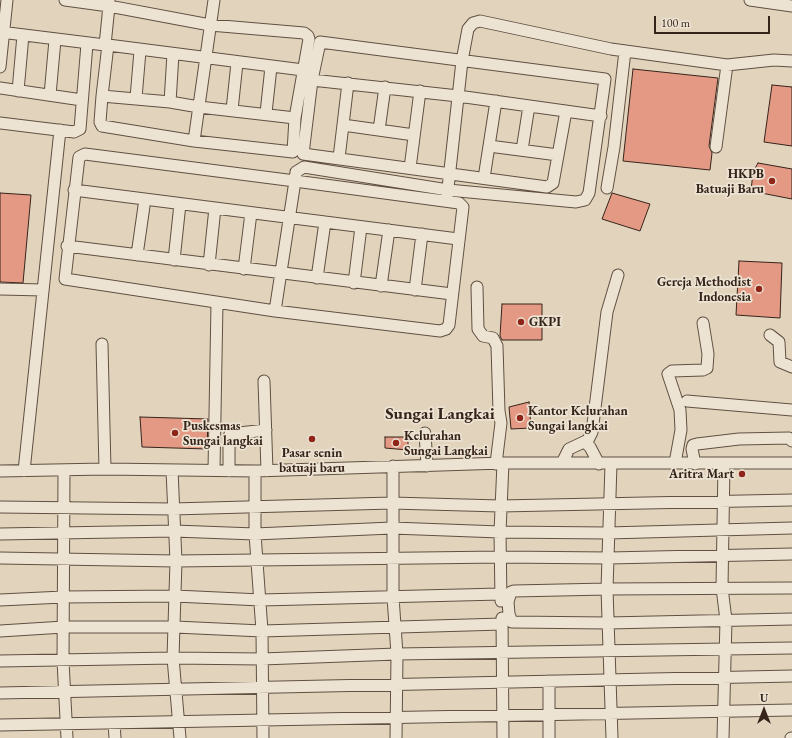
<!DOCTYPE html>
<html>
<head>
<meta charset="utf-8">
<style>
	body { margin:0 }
	#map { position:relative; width:792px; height:738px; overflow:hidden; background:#e2d4bc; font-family:"EB Garamond",serif }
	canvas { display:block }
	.north { position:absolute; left:744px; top:690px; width:40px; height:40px; -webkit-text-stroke:3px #ece3d3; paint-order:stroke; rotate:0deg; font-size:11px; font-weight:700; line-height:16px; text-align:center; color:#36241a }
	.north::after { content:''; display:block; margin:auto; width:14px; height:18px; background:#36241a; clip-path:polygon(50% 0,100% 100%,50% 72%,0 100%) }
	.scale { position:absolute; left:654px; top:16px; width:116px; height:18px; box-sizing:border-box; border:2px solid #36241a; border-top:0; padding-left:5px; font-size:12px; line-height:14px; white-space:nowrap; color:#36241a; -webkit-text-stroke:3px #ece3d3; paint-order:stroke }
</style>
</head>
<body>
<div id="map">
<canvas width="792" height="738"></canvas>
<div class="north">U</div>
<div class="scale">100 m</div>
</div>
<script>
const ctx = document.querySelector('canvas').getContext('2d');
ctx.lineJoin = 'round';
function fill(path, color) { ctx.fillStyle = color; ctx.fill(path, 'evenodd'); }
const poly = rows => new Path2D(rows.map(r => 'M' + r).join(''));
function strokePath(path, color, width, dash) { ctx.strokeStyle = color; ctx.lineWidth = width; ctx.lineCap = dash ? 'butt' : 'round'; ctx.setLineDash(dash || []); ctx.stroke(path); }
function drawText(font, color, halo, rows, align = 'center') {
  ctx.font = font + ' "EB Garamond",serif'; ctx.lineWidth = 3.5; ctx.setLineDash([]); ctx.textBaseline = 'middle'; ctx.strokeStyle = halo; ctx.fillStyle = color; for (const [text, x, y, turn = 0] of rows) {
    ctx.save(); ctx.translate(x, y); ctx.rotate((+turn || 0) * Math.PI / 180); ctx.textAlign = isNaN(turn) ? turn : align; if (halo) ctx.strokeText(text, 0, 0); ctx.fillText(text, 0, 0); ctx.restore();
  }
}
const building = poly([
	[633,69,718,78,709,146,712,153,710,170,623,161,633,69],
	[772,85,792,87,792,146,764,142,772,85],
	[758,163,792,169,792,199,751,191,753,172,758,163],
	[0,193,31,195,23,283,0,282,0,193],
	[612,193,650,204,640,231,602,219,612,193],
	[739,261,782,263,780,318,736,315,739,261],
	[502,304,542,304,542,340,502,340,500,336,502,304],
	[529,402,531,428,511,429,509,407,529,402],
	[140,417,208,419,207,449,142,447,140,417],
	[385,437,408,437,408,450,385,448,385,437]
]);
fill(building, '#e49985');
strokePath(building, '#36241a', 1);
const minor = poly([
	[65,0,109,6,109,0],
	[750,0,792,6],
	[0,32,105,45,109,6,210,25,304,33,308,36,309,39,295,118,293,152,194,141,102,126,100,122,102,96,108,45,303,70],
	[0,67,7,0],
	[312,80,458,96,601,116],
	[0,88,82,100],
	[18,91,23,35],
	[50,95,55,40],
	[102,96,170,102,199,107,295,118],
	[136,98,140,51],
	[170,102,173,54],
	[232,110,237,63],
	[266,113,271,67],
	[0,123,74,132,80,129,87,44],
	[343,125,414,135],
	[379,130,385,87],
	[194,141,214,0],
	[489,146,558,155],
	[716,147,727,65],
	[522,150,529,106],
	[339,158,348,83],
	[410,168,420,91],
	[484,178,496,101],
	[607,188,614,147,625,51],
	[74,190,458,239],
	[447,197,462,61,468,29,473,23,480,21,611,49,727,65,774,60,792,61],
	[67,246,452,294],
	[137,255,145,199],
	[174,260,180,204],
	[209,265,215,208],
	[244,269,251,213],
	[317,278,325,222],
	[354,283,361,227],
	[381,286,389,230],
	[477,287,478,329,483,336,493,338,497,346,499,411,501,423,496,464],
	[0,289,43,290],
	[415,290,422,234],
	[275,311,440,331,446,329,449,325,463,207,459,203,295,181,85,154,79,157,65,279,275,311,295,181,296,172,304,167,448,190,576,202,585,200,589,193,605,79,320,42,312,80,303,154,547,187,553,183,566,111],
	[770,335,779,342,780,362,792,367],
	[102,344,105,469],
	[264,381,267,471],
	[687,401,792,410],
	[425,433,427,466],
	[585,442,590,447,599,464],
	[562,463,569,449,588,440,592,432,607,312,618,275],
	[675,463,681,430,680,410,668,374,672,371,703,370,707,368,708,354,703,323],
	[611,464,607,589,612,738],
	[695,464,692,449,693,445,697,444,739,439,789,438,792,441],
	[393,466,393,597,397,654,396,738],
	[172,470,176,561,173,658,180,738],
	[214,470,217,303],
	[0,471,105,469,255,471,503,463,792,463],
	[24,471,60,130],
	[64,471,63,661,67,738],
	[229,471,229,438,230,434,266,430],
	[255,471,255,534,262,631,263,738],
	[0,507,173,509,392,503,500,506,792,500],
	[0,534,174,531,255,534,392,528,500,532,608,533,792,528],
	[0,558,176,561,501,557,609,558,792,554],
	[792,588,607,589,514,591,511,592,508,602,509,614,512,622,608,623,792,619],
	[0,600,63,597,175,596,261,600,500,594],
	[501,601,500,532,503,463],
	[502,618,503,738],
	[0,631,64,627,175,627,262,631,502,624],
	[0,661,173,658,262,659,397,654,792,648],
	[0,693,792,676],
	[114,723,115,738],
	[0,725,792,710],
	[549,738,549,681],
	[723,738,726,620,722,588,724,464],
	[791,738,792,738]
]);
strokePath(minor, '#615042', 13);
strokePath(minor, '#ece3d3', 11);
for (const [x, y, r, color] of [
	[772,181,4,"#8f2418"],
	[759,289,4,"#8f2418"],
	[521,322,4,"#8f2418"],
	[520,418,4,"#8f2418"],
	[175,433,4,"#8f2418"],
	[312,439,4,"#8f2418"],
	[396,443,4,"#8f2418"],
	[742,474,4,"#8f2418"]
]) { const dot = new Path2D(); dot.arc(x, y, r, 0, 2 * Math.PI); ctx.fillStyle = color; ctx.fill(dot); strokePath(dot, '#ece3d3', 1.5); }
drawText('bold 13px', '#36241a', '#ece3d3', [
	["HKPB",764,174,"right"],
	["Batuaji Baru",764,189,"right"],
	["Gereja Methodist",751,282,"right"],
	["Indonesia",751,297,"right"],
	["GKPI",529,322],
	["Kantor Kelurahan",528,411],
	["Sungai langkai",528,426],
	["Puskesmas",183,426],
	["Sungai langkai",183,441],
	["Kelurahan",404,436],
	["Sungai Langkai",404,451],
	["Pasar senin",312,453,"center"],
	["batuaji baru",312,468,"center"],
	["Aritra Mart",734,474,"right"]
], 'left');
drawText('bold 17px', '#36241a', '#ece3d3', [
	["Sungai Langkai",440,414]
]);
</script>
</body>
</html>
